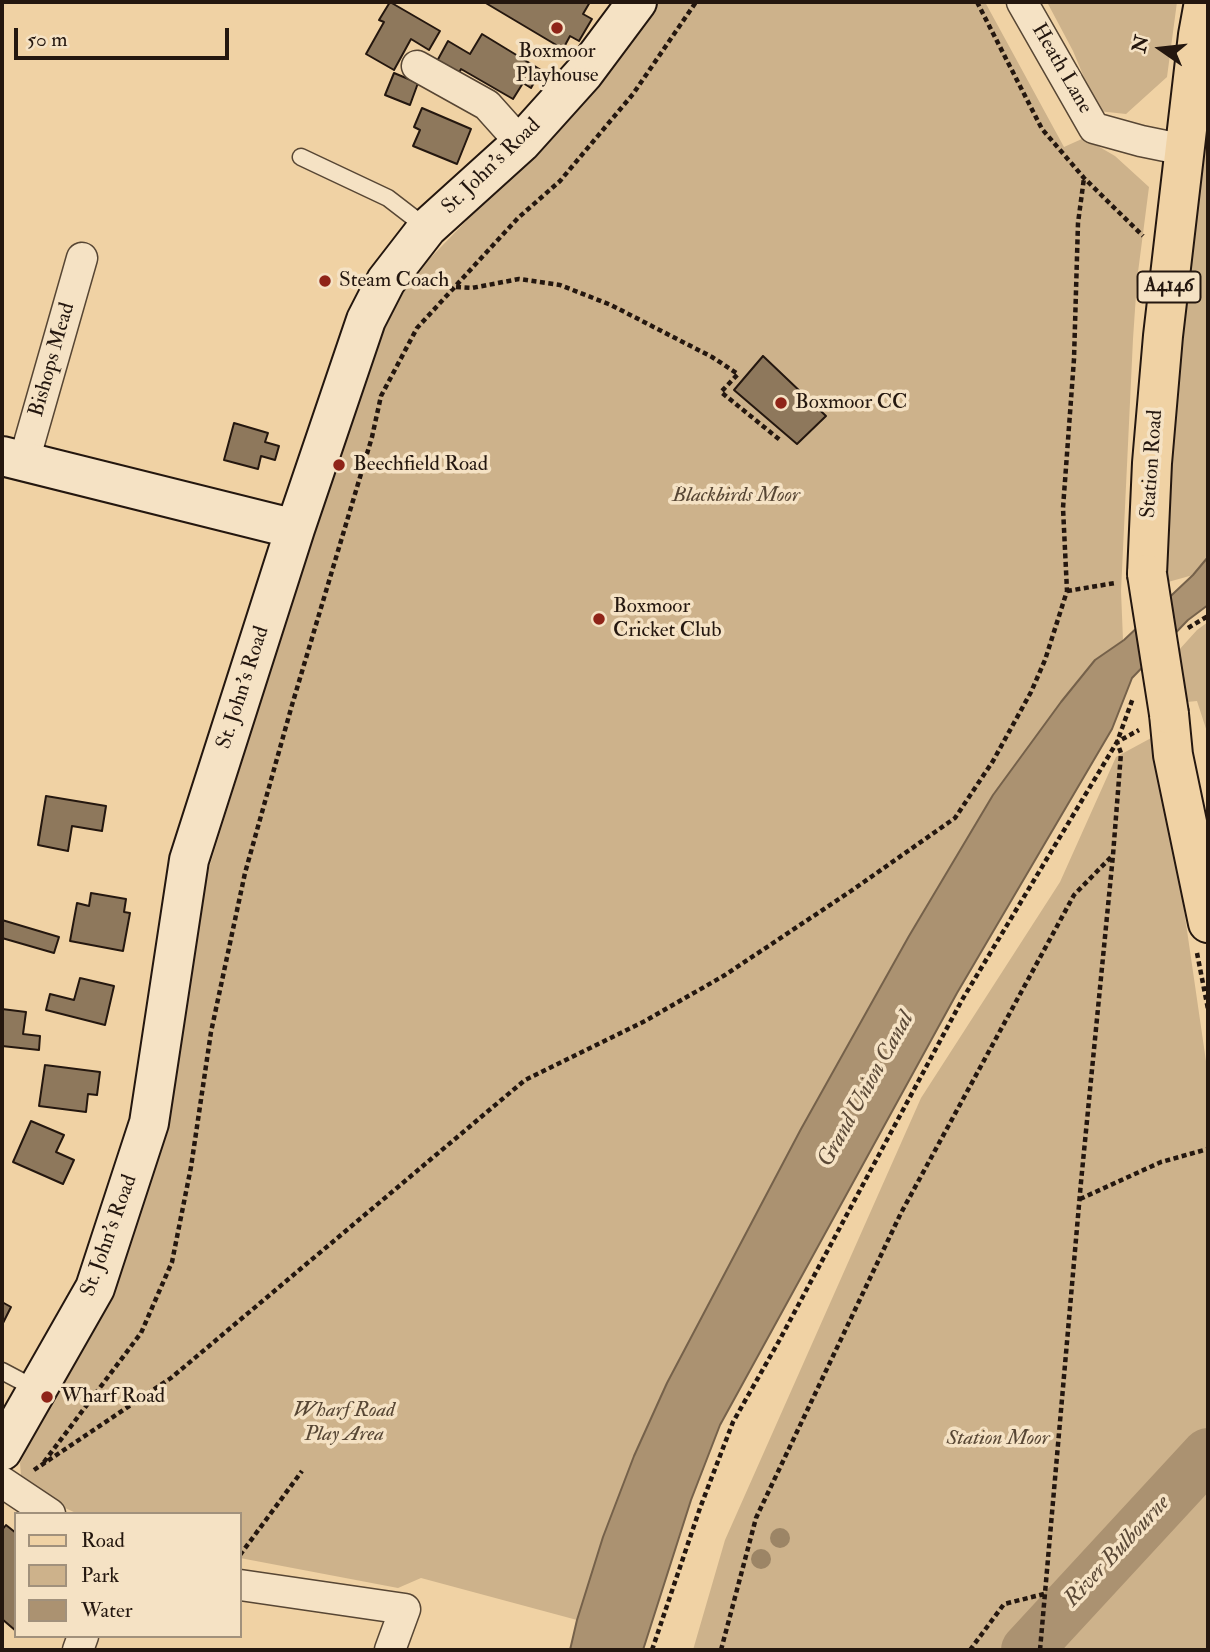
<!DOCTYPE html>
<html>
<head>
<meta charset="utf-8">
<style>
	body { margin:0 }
	#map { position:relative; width:1210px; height:1652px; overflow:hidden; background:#f0d2a4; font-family:"IM FELL Double Pica",serif }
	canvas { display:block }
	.frame { position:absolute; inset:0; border:4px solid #24170f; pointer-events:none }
	.legend { position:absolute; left:14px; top:1512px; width:228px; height:126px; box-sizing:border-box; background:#f5e2c4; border:2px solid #a1917c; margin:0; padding:9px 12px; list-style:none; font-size:21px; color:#24170f }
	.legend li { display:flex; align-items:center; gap:14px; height:35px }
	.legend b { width:35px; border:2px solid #a1917c }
	.north { position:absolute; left:1126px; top:14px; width:70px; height:70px; -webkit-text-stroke:5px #f5e2c4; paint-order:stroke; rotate:284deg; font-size:19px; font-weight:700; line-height:28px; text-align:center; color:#24170f }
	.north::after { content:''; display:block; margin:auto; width:24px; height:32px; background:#24170f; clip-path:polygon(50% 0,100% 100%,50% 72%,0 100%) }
	.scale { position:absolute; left:14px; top:28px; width:215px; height:32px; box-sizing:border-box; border:4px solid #24170f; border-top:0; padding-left:9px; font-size:21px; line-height:24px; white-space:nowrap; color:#24170f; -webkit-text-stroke:5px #f5e2c4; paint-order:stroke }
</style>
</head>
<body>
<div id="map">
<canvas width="1210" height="1652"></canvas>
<div class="frame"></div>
<ul class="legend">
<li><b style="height:9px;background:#f0d2a4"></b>Road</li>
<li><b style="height:19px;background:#cdb28b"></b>Park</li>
<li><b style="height:19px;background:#ab9271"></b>Water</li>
</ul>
<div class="north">N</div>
<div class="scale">50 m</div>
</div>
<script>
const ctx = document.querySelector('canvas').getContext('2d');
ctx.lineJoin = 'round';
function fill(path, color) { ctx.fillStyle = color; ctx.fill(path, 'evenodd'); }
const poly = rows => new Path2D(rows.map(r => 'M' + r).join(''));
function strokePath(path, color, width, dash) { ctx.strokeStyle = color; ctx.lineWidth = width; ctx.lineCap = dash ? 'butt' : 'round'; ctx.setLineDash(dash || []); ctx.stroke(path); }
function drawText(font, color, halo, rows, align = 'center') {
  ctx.font = font + ' "IM FELL Double Pica",serif'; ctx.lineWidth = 7; ctx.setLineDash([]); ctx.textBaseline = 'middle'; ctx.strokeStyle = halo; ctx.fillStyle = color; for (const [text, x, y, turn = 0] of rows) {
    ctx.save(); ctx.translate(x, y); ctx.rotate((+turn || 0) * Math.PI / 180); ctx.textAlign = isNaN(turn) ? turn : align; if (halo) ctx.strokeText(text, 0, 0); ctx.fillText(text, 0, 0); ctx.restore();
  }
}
fill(poly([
	[658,2,985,2,1064,147,1084,138,1115,156,1149,187,1137,280,1133,339,1121,591,1123,640,1095,660,993,795,909,936,801,1129,667,1383,634,1456,603,1537,577,1620,421,1578,398,1588,240,1558,240,1514,78,1514,63,1507,21,1475,20,1463,105,1294,204,884,312,537,379,340,405,284,538,147,646,20],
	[1047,2,1177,2,1167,77,1126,114,1098,111,1073,51],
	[1208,128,1208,557,1193,575,1161,584,1192,204],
	[1208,622,1208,735,1197,701,1177,703,1169,661,1197,630],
	[1153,737,1182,896,1208,1075,1208,1650,693,1650,725,1540,921,1098,1060,882,1116,757]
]), '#cdb28b');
const water = poly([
	[1208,557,1208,605,1188,620,1132,678,1112,729,957,993,720,1425,691,1500,643,1650,570,1650,577,1620,603,1537,634,1456,667,1383,801,1129,909,936,993,795,1061,702,1095,660,1124,640,1193,575,1208,557]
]);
fill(water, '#ab9271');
strokePath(water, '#75614a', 2);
strokePath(poly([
	[1027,1650,1208,1454]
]), '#ab9271', 52);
const building = poly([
	[390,2,440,31,429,50,411,39,394,70,366,54,384,22,379,20,390,2],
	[484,2,590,2,583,14,592,19,579,41,570,36,563,49,484,2],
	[482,34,541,70,531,88,523,83,513,99,461,69,458,75,436,63,448,41,470,54,482,34],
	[394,73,418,83,410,105,385,95,394,73],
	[422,108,471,129,457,164,413,146,420,130,414,127,422,108],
	[763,356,826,416,797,444,734,390,763,356],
	[234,423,268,433,265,442,279,446,275,460,261,456,258,469,224,460,234,423],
	[46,796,106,806,102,831,72,826,68,851,38,845,46,796],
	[91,893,126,899,124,912,130,913,123,951,70,941,77,903,89,906,91,893],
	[2,920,59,937,54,953,2,938,2,920],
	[80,978,114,986,105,1025,46,1010,50,994,74,1000,80,978],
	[2,1009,26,1012,23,1034,40,1036,39,1050,2,1046,2,1009],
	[45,1065,100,1072,97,1095,88,1094,86,1112,39,1106,45,1065],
	[31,1121,64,1135,56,1152,74,1160,63,1184,13,1162,31,1121],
	[2,1302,11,1307,2,1325,2,1302],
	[6,1525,16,1533,16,1631,2,1619,2,1530,6,1525]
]);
fill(building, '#8e785c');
strokePath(building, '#24170f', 2);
const lane = poly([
	[301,157,388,198,427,228],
	[2,1371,38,1390]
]);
const street = poly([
	[1022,2,1094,128,1141,141,1185,150],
	[417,66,487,105,521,143],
	[24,461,82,258],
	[2,1482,50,1514],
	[240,1585,405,1609,390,1650],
	[78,1650,83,1636]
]);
const secondary = poly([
	[2,456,295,529],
	[2,1451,95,1288,149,1123,189,860,295,529,366,320,386,281,427,228,521,143,584,73,637,2]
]);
const primary = poly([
	[1147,574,1152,463,1163,336,1198,35,1204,2],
	[1169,714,1173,755,1208,923]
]);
strokePath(lane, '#574634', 19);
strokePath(street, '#574634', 33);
strokePath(secondary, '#24170f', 42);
strokePath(primary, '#24170f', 42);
strokePath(poly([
	[977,2,1042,129,1084,178,1143,236],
	[456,287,472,288,519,279,560,285,611,305,712,357,738,374,721,392,780,440],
	[1067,591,1115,583],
	[1188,628,1208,616],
	[1197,953,1208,1009],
	[1080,1199,1161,1162,1208,1149],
	[44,1462,141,1333,172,1262,191,1167,211,1032,245,873,292,705,372,437,381,396,417,328,518,218,560,181,633,94,696,2],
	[34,1470,171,1378,525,1080,645,1021,725,975,851,891,955,818,993,761,1031,692,1045,660,1067,591,1063,508,1074,359,1078,223,1084,178],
	[240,1555,302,1471],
	[652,1650,700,1508,733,1422,779,1341,962,1000,1117,742,1133,698],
	[721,1650,756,1518,901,1213,1074,895,1112,856],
	[970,1650,1004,1604,1044,1594],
	[1040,1650,1081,1182,1113,855,1121,753,1117,742,1139,730]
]), '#24170f', 4.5, [5, 3.5]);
strokePath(lane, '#f5e2c4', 16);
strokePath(street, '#f5e2c4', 30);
strokePath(secondary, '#f5e2c4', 38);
strokePath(primary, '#f0d2a4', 38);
const primaryBridge = poly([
	[1147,574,1169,714]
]);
strokePath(primaryBridge, '#24170f', 42, []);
strokePath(primaryBridge, '#f0d2a4', 38);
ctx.fillStyle = '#9c8566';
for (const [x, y] of [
	[780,1538],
	[761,1559]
]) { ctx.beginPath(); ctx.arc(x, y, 10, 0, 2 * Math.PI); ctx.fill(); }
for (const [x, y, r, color] of [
	[557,28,7,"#8f2418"],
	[325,281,7,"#8f2418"],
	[781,403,7,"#8f2418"],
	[339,465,7,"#8f2418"],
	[599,619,7,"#8f2418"],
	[47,1397,7,"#8f2418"]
]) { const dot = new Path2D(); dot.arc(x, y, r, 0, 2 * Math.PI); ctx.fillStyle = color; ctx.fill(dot); strokePath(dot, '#f5e2c4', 2.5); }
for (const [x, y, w] of [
	[1169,287,63]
]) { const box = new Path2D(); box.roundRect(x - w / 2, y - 15.5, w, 31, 5); ctx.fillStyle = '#f5e2c4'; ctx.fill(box); strokePath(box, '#24170f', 2); }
drawText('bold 19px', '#24170f', null, [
	["A4146",1169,287]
]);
drawText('21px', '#24170f', '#f5e2c4', [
	["Boxmoor",557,52,"center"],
	["Playhouse",557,76,"center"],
	["Steam Coach",339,281],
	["Boxmoor CC",795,403],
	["Beechfield Road",353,465],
	["Boxmoor",613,607],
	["Cricket Club",613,631],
	["Wharf Road",61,1397]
], 'left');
drawText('21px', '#24170f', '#f5e2c4', [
	["Heath Lane",1061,69,60],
	["St. John's Road",492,167,-44],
	["Bishops Mead",53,360,-74],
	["Station Road",1153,464,-86],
	["St. John's Road",244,688,-72],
	["St. John's Road",110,1236,-70]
]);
drawText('italic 21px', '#574634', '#f5e2c4', [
	["Blackbirds Moor",736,496],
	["Wharf Road",344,1411],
	["Play Area",344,1435],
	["Station Moor",998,1439]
]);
drawText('italic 23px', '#5a4836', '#f5e2c4', [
	["Grand Union Canal",867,1090,-61],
	["River Bulbourne",1118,1552,-47]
]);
</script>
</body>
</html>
